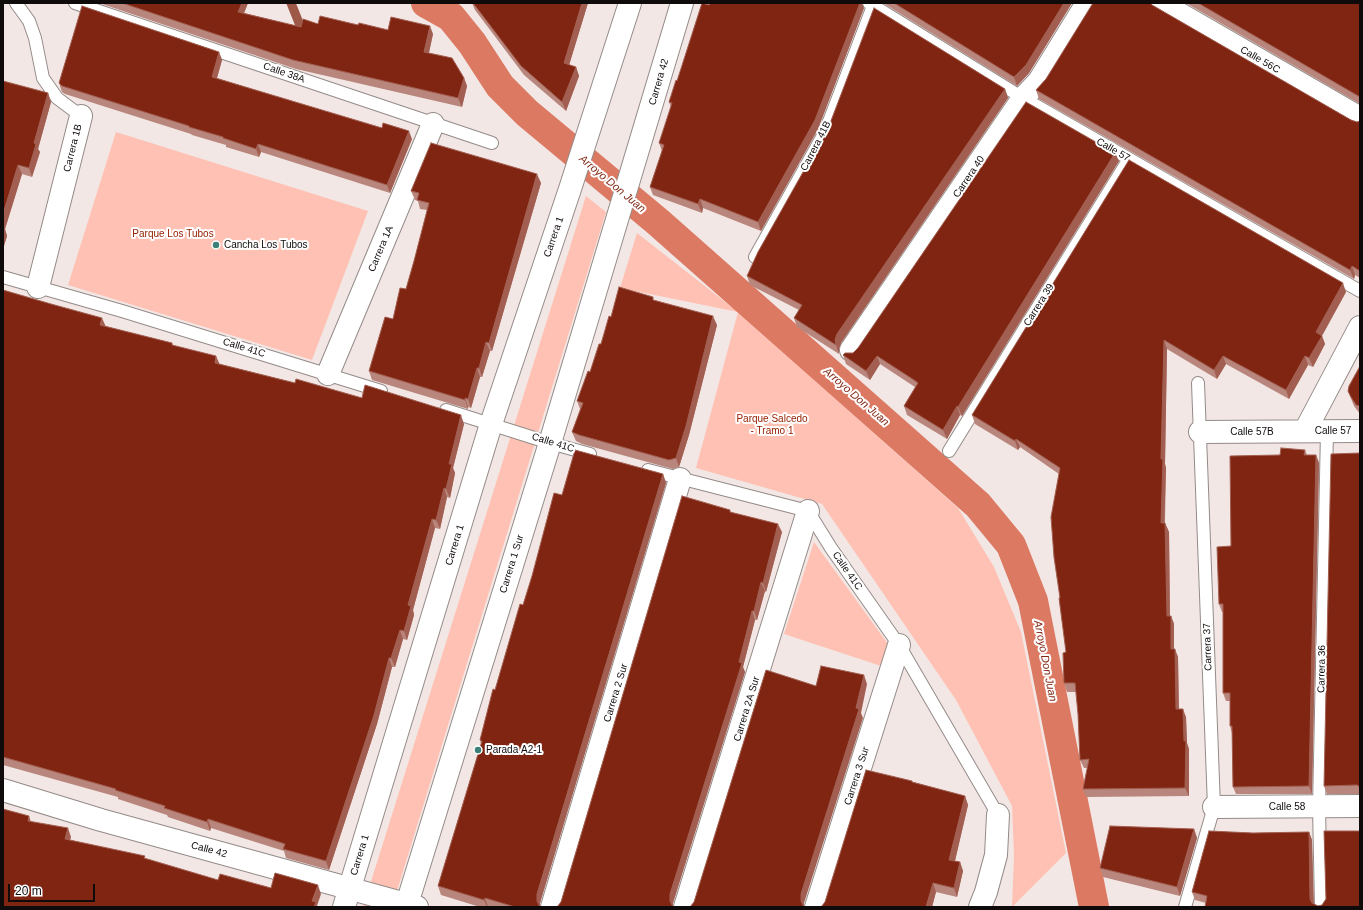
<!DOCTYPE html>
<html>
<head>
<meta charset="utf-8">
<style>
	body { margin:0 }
	#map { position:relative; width:1363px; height:910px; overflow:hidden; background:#f2e7e5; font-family:Arial,sans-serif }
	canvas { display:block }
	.frame { position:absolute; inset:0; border:4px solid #0f0b0a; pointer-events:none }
	.scale { position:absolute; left:8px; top:884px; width:87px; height:18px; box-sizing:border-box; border:2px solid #0f0b0a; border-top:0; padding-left:5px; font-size:12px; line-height:14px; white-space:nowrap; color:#0f0b0a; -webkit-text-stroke:3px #fff; paint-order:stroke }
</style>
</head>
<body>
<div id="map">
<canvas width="1363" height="910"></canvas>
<div class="frame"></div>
<div class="scale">20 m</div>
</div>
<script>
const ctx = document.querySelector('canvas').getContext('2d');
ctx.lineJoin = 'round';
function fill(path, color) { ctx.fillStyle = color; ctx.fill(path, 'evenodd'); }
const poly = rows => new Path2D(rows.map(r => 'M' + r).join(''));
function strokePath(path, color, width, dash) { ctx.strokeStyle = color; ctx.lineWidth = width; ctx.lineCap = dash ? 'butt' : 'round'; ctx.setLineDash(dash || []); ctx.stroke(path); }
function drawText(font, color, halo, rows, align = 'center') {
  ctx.font = font + ' Arial,sans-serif'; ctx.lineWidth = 4; ctx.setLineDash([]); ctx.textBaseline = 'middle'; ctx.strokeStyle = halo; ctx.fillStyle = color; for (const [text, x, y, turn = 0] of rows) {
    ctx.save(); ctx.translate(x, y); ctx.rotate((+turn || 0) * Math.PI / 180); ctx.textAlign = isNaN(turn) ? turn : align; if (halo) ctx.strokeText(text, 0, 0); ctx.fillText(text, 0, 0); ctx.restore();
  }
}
fill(poly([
	[116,132,368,211,312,360,68,285],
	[586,196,606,212,392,907,363,907],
	[637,233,738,312,958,508,994,567,1021,632,1066,853,1012,907,1014,855,1012,806,956,700,822,504,696,468,738,312,620,288],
	[814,542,888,644,881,666,784,634]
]), '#ffc1b3');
strokePath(poly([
	[291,3,301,28,299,37]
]), '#9e5848', 9);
strokePath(poly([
	[426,3,451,17,472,43,500,86,527,113,658,222,978,505,1011,545,1033,601,1094,907]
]), '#dc7963', 30);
const lane = poly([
	[16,3,29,21,35,38,43,78,57,98,81,116],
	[75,3,492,143],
	[869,3,1023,98,1360,291],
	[755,257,825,132,873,6],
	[3,277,122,311,381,391],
	[446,410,550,443,590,454],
	[949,451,1129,159],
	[648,470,808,511,831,548,899,645,998,815],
	[1185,907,1214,807,1198,383],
	[1321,907,1319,807,1327,431]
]);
const street = poly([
	[1161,3,1360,118],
	[38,287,81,116],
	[851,350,1023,98,1039,81,1087,3],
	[328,374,433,124],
	[1305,431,1360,327],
	[1200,432,1360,431],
	[3,790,101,820,417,907],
	[1214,807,1360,806],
	[552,907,680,479],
	[685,907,808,511],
	[816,907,899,645],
	[980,907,986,892,996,855,998,815]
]);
const secondary = poly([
	[344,907,491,424,570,189,630,3],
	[406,907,550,443,682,3]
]);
strokePath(lane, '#948b88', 14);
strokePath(street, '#948b88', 24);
strokePath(secondary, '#948b88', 24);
strokePath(lane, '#fff', 12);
strokePath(street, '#fff', 22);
strokePath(secondary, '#fff', 22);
fill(poly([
	[99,3,248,3,244,13,301,27,318,24,358,25,388,30,433,34,429,53,464,78,467,86,462,107,296,69],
	[472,3,588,3,569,65,576,67,579,76,566,111,524,75,475,10],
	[883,3,1072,3,1029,73,1017,86],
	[1186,3,1360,3,1360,104],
	[709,5,864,8,818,129,761,231,703,208,702,213,653,195,650,187,662,151,659,143,671,107,669,102],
	[1152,5,1351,120,1357,122,1360,121,1360,278,1355,275,1354,279,1039,99,1036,90,1046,79],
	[219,52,222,60,217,78,412,139,390,193,261,152,259,157,226,147,226,145,192,135,191,134,65,94,62,92,59,83],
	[3,81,48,93,51,102,38,149,40,152,32,177,22,174,5,229,7,236,3,249],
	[1005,89,1008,98,841,343,839,349,839,354,797,327,794,318,799,310,750,285,747,276],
	[1115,153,1119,161,962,416,960,415,947,439,907,415,904,406,915,387,880,364,870,380,846,364,843,355,853,353],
	[1129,160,1346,292,1322,336,1325,344,1313,367,1308,365,1289,399,1226,364,1217,379,1167,349,1165,464,1166,468,1165,523,1169,532,1170,616,1171,616,1174,624,1174,649,1178,657,1179,709,1186,717,1187,743,1189,749,1189,796,1086,797,1083,789,1088,768,1084,768,1080,760,1078,714,1076,692,1067,692,1064,683,1066,652,1060,598,1059,474,1020,447,1018,450,975,424,972,415],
	[541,183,492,351,490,351,482,377,480,377,471,408,468,407,468,409,372,380,369,371,393,319,406,289,414,261,427,210,420,209,418,201,415,200,411,191],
	[3,290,105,326,172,343,173,345,219,364,295,383,362,398,464,424,453,468,455,473,450,498,447,497,440,529,435,528,413,610,414,615,407,640,403,639,395,667,392,667,377,724,329,870,286,858,284,851,211,828,210,831,168,817,167,815,118,799,118,797,3,765],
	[655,300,717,325,689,435,679,467,673,469,582,444,576,441,572,432,580,409,577,401,590,372,611,317],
	[1360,366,1360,414,1354,406,1348,391],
	[1305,450,1307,455,1316,455,1319,463,1312,794,1236,794,1233,787,1232,733,1230,726,1230,701,1226,701,1223,693,1223,612,1222,612,1219,604,1231,546,1280,455],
	[1360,453,1360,794,1327,794,1324,786],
	[663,474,666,483,540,903,540,907,480,907,441,895,438,886,481,744,480,740,495,690,523,605,562,495],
	[731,513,782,532,766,592,765,591,757,620,755,620,743,667,745,672,673,903,673,907,561,902],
	[912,781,913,782,965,796,968,805,955,861,960,862,963,871,957,897,936,892,932,907],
	[1194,829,1197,838,1180,896,1103,877,1100,868],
	[1209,831,1253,833,1309,832,1312,840,1313,904,1318,906,1322,905,1326,899,1324,831,1360,831,1360,907,1205,907,1206,903,1195,900,1192,892]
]), '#b8867c');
fill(poly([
	[242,3,248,3,241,21,238,12],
	[582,3,588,3,567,72,564,63],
	[860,3,862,3,864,8,818,129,761,231,758,222],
	[1064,3,1072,3,1029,73,1017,86,1014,77],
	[430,26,433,34,427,61,424,52],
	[219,52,222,60,215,85,212,77],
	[576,67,579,76,566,111,562,102],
	[464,78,467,86,462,107,458,98],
	[1005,89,1008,98,841,343,839,349,839,354,836,345,835,340,837,334],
	[48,93,51,102,38,149,40,152,32,177,29,168,34,143],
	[409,131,412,139,390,193,387,185],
	[258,144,261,152,259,157,256,149],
	[1115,153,1119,161,962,416,958,407],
	[18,165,22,174,5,229,7,236,3,249,3,214],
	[537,174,541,183,492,351,489,343],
	[700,199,703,208,702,213,698,204],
	[1352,266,1355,275,1354,279,1350,270],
	[1343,283,1346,292,1319,341,1316,332],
	[713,316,717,325,689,435,679,467,676,458],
	[102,318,106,327,100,325],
	[1322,336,1325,344,1313,367,1309,358],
	[1164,340,1167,349,1165,464,1166,468,1164,532,1161,523,1161,459],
	[486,342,490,351,482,377,479,368],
	[216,356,220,365,215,363],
	[877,356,880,364,870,380,866,371],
	[1223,356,1226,364,1217,379,1214,370],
	[1305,356,1308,365,1289,399,1286,390],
	[477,368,480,377,471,408,468,399],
	[465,398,468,407,468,409,465,400],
	[957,406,960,415,947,439,943,430],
	[461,415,464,424,453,468,455,473,450,498,446,489,449,464],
	[1016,439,1020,447,1018,450,1015,441],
	[1316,455,1319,463,1312,794,1309,786],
	[663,474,666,483,540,903,540,907,537,901,537,894],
	[444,488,447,497,440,529,436,520],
	[432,519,435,528,413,610,414,615,407,640,404,631,408,605],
	[1165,523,1169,532,1170,624,1167,616],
	[778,524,782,532,766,592,763,583],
	[761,582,765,591,757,620,754,611],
	[752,611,755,620,743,667,745,672,673,903,673,907,670,901,670,894,739,662],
	[1171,616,1174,624,1174,657,1171,649],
	[400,630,403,639,395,667,391,658],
	[1175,649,1178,657,1179,718,1176,709],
	[389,658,392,667,377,724,329,870,326,861],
	[864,675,867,684,861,713,863,718,804,903,804,907,801,901,801,894,856,708],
	[1183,709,1186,717,1187,743,1189,749,1189,796,1185,788],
	[965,796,968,805,953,869,949,860],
	[29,816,32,825,28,821],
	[208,819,211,828,210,831,207,822],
	[68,828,71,837,68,848,65,839],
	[1194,829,1197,838,1180,896,1177,887],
	[1309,832,1312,840,1314,907,1310,899],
	[960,862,963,871,957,897,954,888],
	[933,883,936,892,932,907,926,907],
	[318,885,321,894,317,906,317,907,314,907,312,901],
	[485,898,488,907,487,907,484,900]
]), '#a25f51');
const building = poly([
	[122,3,242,3,238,12,301,27,303,19,318,24,320,16,358,25,359,23,388,30,391,17,430,26,424,52,452,58,464,78,458,98,293,60,122,3],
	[473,3,582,3,564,63,576,67,562,102,521,66,473,3],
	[702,3,709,5,710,3,860,3,815,120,758,222,700,199,698,204,650,187,664,145,659,143,672,103,669,102,676,80,677,81,702,3],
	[894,3,1064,3,1026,65,1014,77,894,3],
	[1093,3,1150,3,1152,5,1351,120,1357,122,1360,121,1360,271,1352,266,1350,270,1036,90,1046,79,1093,3],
	[1198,3,1360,3,1360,97,1198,3],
	[82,6,219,52,212,77,382,128,383,123,409,131,387,185,258,144,256,149,223,138,223,137,189,127,189,126,62,86,59,83,82,6],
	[874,8,1005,89,837,334,835,340,836,345,794,318,802,305,747,276,758,252,829,126,874,8],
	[3,81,48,93,34,143,36,144,29,168,18,165,3,214,3,81],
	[1026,102,1115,153,958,407,957,406,943,430,904,406,918,383,914,380,877,356,866,371,843,355,845,353,853,353,858,348,1026,102],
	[431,143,537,174,489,343,486,342,479,368,477,368,468,399,465,398,465,400,369,371,385,317,393,319,400,288,406,289,414,261,429,203,417,200,419,193,411,191,431,143],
	[1129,160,1343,283,1316,332,1322,336,1309,358,1305,356,1286,390,1223,356,1214,370,1164,340,1161,459,1163,459,1161,523,1165,523,1167,616,1171,616,1171,649,1175,649,1176,709,1183,709,1184,741,1186,741,1185,788,1083,789,1089,759,1080,760,1078,714,1075,683,1064,683,1063,653,1066,652,1059,598,1060,598,1054,557,1051,517,1060,468,1016,439,1015,441,972,415,1129,160],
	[619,287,653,297,653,300,713,316,686,426,676,458,669,460,579,435,572,432,583,403,577,401,588,371,590,372,599,344,601,344,609,316,611,317,619,287],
	[3,290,51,304,102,318,100,325,172,343,172,345,216,356,215,363,295,383,296,379,362,398,365,385,461,415,449,464,452,464,446,489,444,488,436,520,432,519,408,605,411,606,404,631,400,630,391,658,389,658,374,715,326,861,283,849,285,844,208,819,207,822,164,808,165,806,115,790,116,789,3,757,3,290],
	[1360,366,1360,406,1356,405,1351,397,1348,391,1349,386,1360,366],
	[1281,448,1305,450,1304,455,1316,455,1309,786,1233,787,1232,726,1230,726,1230,693,1223,693,1223,604,1219,604,1217,547,1231,546,1230,456,1280,455,1281,448],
	[575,450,663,474,537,894,537,901,540,907,515,907,485,898,484,900,438,886,482,741,480,740,493,689,495,690,520,604,523,605,532,576,554,493,562,495,575,450],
	[1360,453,1360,787,1357,785,1324,786,1331,454,1360,453],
	[682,496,730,510,730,512,778,524,763,583,761,582,754,611,752,611,739,662,742,663,670,894,670,901,673,907,557,907,561,902,682,496],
	[821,666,864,675,856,708,859,709,801,894,801,901,804,907,690,907,694,902,766,670,816,686,821,666],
	[866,770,912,781,912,782,965,796,949,860,960,862,954,888,933,883,926,907,821,907,825,902,866,770],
	[3,809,29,816,28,821,68,828,65,839,145,856,144,858,218,880,220,874,271,888,275,873,318,885,312,901,316,902,314,907,3,907,3,809],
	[1110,826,1194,829,1177,887,1100,868,1110,826],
	[1209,831,1253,833,1309,832,1310,899,1312,903,1318,906,1322,905,1326,899,1324,831,1360,831,1360,907,1205,907,1207,896,1192,892,1209,831]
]);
fill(building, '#7f2512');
strokePath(building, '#a25f51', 1);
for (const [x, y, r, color] of [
	[216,245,4,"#3b8077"],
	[478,750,4,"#3b8077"]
]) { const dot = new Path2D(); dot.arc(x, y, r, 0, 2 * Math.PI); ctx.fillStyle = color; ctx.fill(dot); strokePath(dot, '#fff', 1.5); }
drawText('10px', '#0f0b0a', '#fff', [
	["Calle 56C",1260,60,30],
	["Calle 38A",284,73,19],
	["Carrera 42",659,82,-74],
	["Carrera 41B",816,146,-63],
	["Carrera 1B",73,148,-76],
	["Calle 57",1113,150,30],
	["Carrera 40",969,177,-56],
	["Carrera 1",554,237,-71],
	["Carrera 1A",381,249,-67],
	["Carrera 39",1039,305,-58],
	["Calle 41C",244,348,17],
	["Calle 57",1333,431],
	["Calle 57B",1252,432],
	["Calle 41C",553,443,17],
	["Carrera 1",455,545,-73],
	["Carrera 1 Sur",512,564,-73],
	["Calle 41C",847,571,55],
	["Carrera 37",1208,647,-92],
	["Carrera 36",1322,669,-89],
	["Carrera 2 Sur",616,693,-73],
	["Carrera 2A Sur",747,709,-73],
	["Carrera 3 Sur",857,776,-72],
	["Calle 58",1287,807],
	["Calle 42",209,850,15],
	["Carrera 1",360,855,-73]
]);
drawText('10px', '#962002', '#fff', [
	["Parque Los Tubos",173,234],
	["Parque Salcedo",772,419],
	["- Tramo 1",772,431]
]);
drawText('10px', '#0f0b0a', '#fff', [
	["Cancha Los Tubos",224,245],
	["Parada A2-1",486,750]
], 'left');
drawText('italic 11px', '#832a17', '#fff', [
	["Arroyo Don Juan",612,184,40],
	["Arroyo Don Juan",856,397,41],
	["Arroyo Don Juan",1045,661,79]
]);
</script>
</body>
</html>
